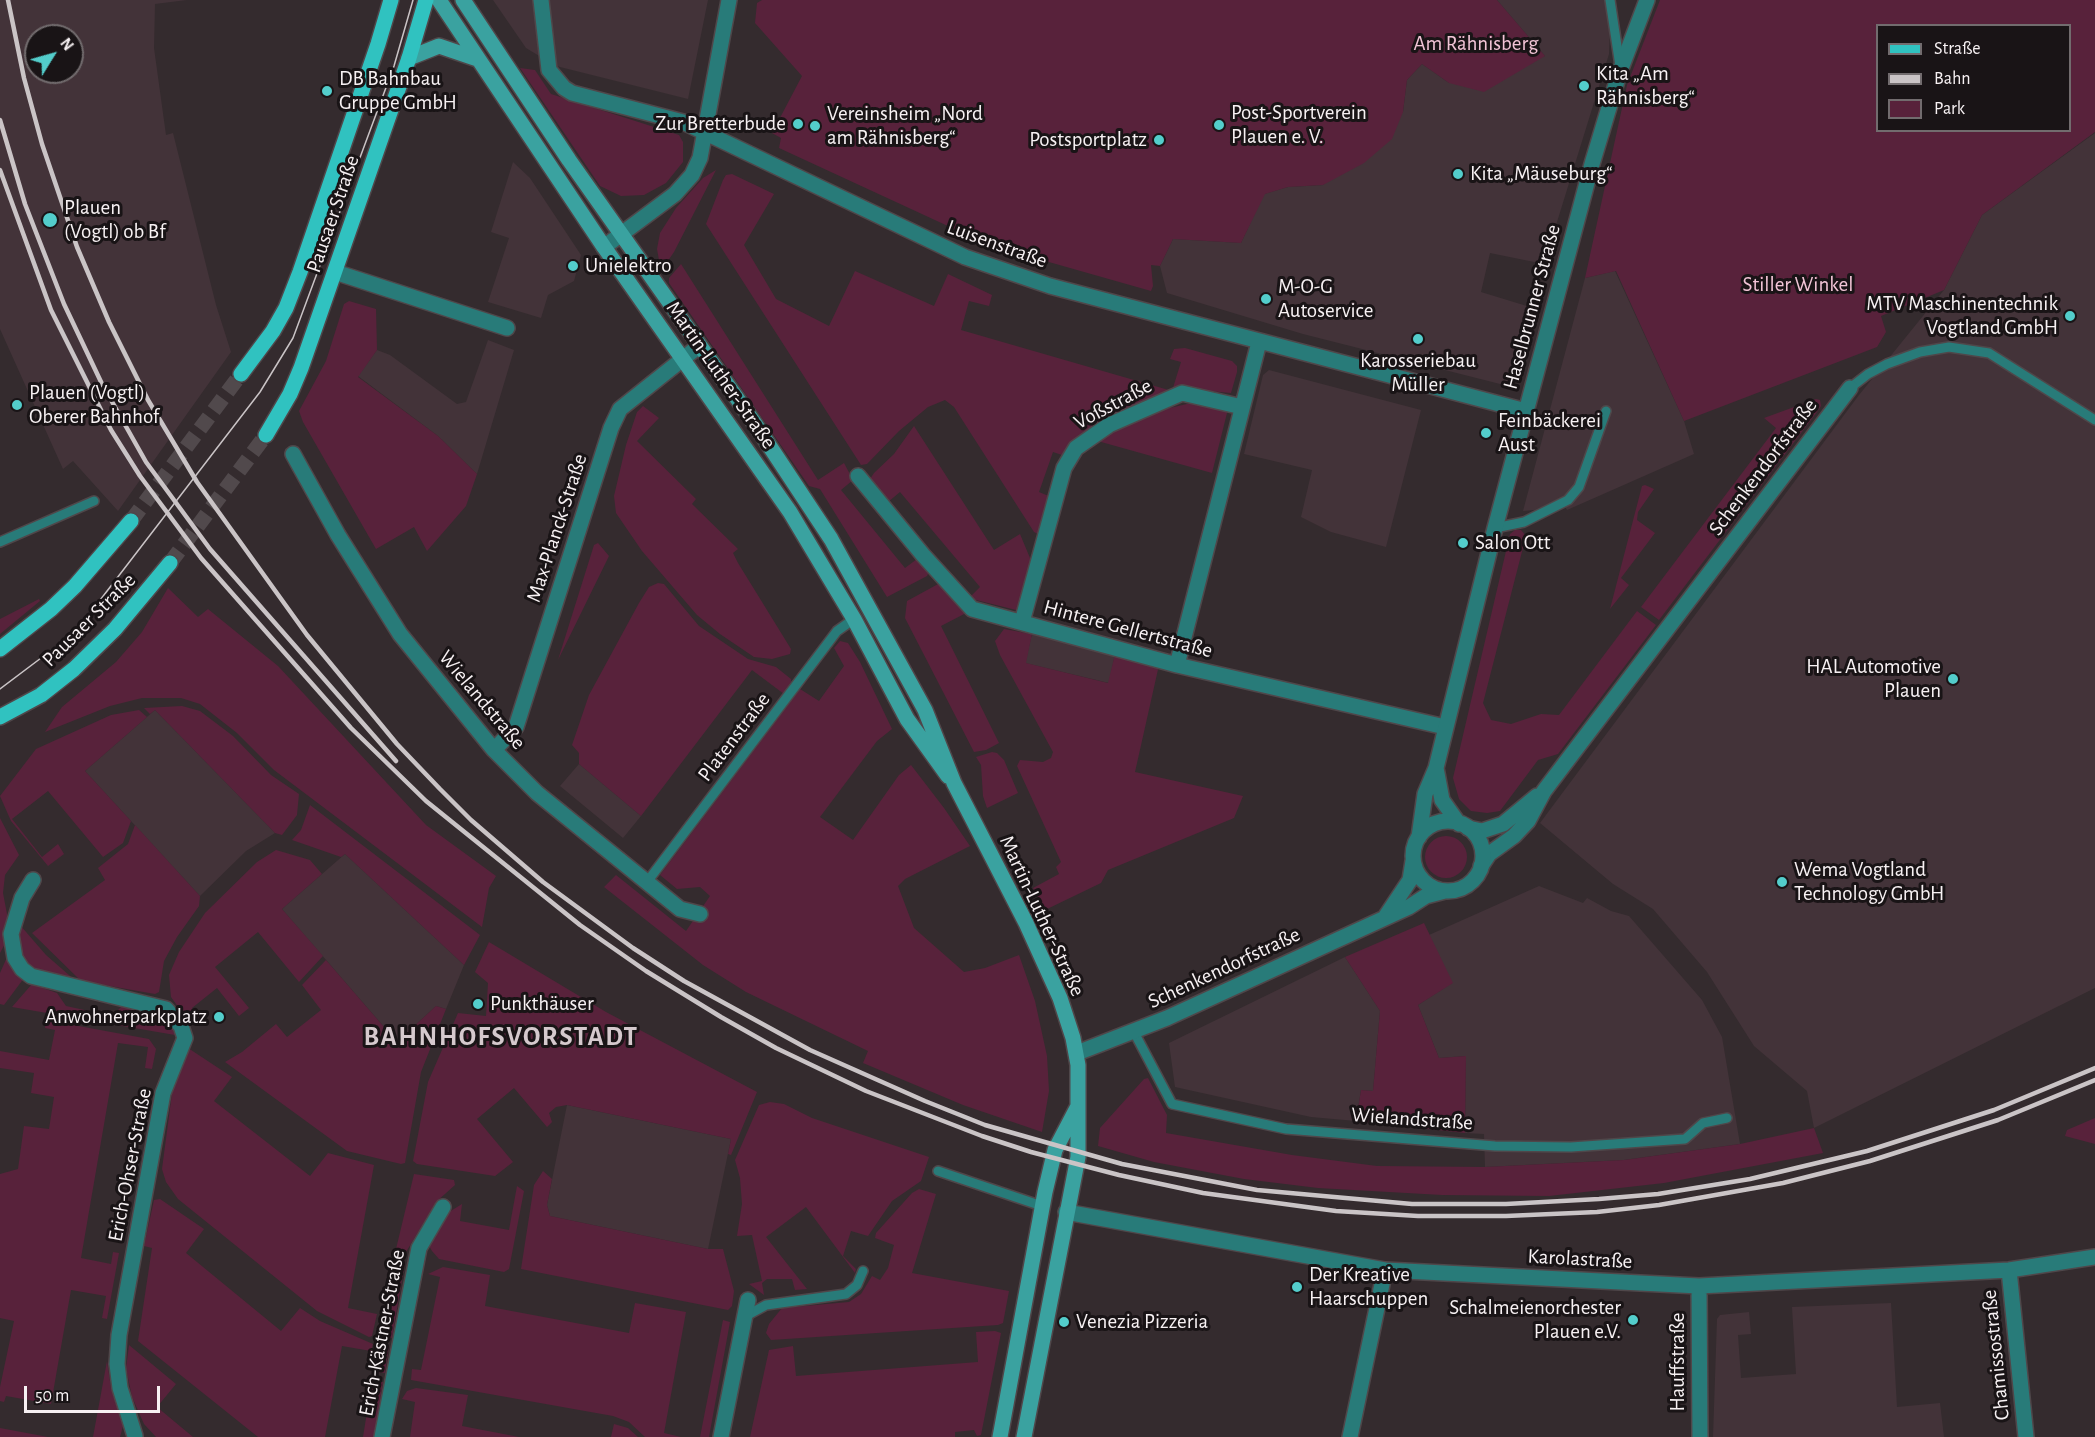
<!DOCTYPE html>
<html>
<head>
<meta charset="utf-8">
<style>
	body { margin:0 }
	#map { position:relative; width:2095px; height:1437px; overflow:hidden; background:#342b2e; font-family:"Alegreya Sans",sans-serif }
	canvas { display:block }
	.legend { position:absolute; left:1876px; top:24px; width:195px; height:108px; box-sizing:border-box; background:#191416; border:2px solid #726c6e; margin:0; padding:8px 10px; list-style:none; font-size:18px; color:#f7f1f3 }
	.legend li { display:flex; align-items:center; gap:12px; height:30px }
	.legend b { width:30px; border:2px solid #726c6e }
	.north { position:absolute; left:24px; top:24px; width:60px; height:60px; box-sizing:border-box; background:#191416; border:2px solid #726c6e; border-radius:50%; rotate:53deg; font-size:16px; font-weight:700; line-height:24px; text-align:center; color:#f7f1f3 }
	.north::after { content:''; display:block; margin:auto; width:21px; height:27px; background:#53cdcb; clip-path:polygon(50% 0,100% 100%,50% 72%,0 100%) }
	.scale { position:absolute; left:24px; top:1386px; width:136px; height:27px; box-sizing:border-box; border:3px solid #f7f1f3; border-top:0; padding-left:8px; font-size:18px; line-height:21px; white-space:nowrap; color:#f7f1f3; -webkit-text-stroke:4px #191416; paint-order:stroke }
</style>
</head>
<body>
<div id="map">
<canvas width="2095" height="1437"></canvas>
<ul class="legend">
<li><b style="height:8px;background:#30c2c0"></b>Straße</li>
<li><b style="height:8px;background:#cac4c6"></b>Bahn</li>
<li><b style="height:16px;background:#58223b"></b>Park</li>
</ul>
<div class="north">N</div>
<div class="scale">50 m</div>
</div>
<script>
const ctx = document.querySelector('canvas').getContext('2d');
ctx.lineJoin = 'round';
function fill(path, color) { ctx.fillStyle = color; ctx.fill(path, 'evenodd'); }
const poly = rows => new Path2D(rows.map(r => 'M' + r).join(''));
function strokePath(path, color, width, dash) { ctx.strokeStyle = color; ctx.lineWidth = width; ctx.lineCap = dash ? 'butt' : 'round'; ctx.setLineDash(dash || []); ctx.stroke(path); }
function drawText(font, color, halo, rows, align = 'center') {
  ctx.font = font + ' "Alegreya Sans",sans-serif'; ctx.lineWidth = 6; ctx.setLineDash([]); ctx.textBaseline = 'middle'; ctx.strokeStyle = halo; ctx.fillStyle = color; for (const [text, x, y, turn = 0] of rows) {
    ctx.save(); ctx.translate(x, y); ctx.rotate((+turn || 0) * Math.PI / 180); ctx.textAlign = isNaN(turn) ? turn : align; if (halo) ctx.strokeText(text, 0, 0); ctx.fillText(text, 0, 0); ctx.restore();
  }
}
fill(poly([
	[0,0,187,0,155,4,154,48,166,135,173,133,216,305,231,352,118,511,73,461,63,469,0,329],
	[36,36,72,36,72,72,36,72],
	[493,0,708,0,688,99,556,66,526,48],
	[1497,0,1607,0,1610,25,1609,54,1544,264,1490,253,1481,292,1530,307,1512,382,1504,385,1303,334,1167,293,1160,266,1173,239,1241,243,1264,194,1288,187,1323,185,1403,112,1407,80,1422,64,1449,83,1545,56],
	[2095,133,2095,988,1814,1128,1807,1091,1754,1046,1707,972,1653,909,1613,884,1540,823,1859,395,1944,290,1982,215],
	[513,162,530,178,581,255,574,281,548,295,541,318,488,302,509,238,491,232],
	[1615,271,1684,421,1694,454,1567,510,1560,498,1535,510,1523,511,1585,278],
	[488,340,514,350,477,474,438,436,358,376,377,350,390,355,457,404,466,402],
	[1269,370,1421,410,1386,547,1331,532,1301,517,1312,470,1244,454,1263,375],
	[1032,634,1115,654,1109,683,1025,663],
	[155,710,275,833,246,851,200,896,85,771],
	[579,764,641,816,623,838,560,786],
	[345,854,464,965,446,1009,436,1006,397,1042,282,909],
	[1539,886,1583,903,1587,898,1611,911,1629,916,1702,1000,1722,1037,1740,1144,1624,1160,1485,1167,1484,1134,1465,1133,1466,1056,1439,1058,1418,1005,1452,983,1429,935],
	[1345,957,1380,1011,1373,1091,1361,1090,1356,1121,1311,1117,1175,1087,1169,1043],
	[567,1105,731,1139,708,1249,550,1216,547,1205],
	[1891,1303,1897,1407,1940,1403,1944,1437,1713,1437,1717,1319,1720,1315,1749,1312,1751,1334,1738,1335,1741,1378,1796,1374,1792,1307]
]), '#433339');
fill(poly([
	[762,0,1497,0,1545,56,1484,92,1449,83,1422,64,1407,80,1403,112,1392,139,1364,163,1323,185,1288,187,1265,194,1241,243,1173,239,1160,266,1151,265,1153,286,1151,291,989,245,779,148,781,138,772,133,802,76,755,23,757,3],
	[1660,0,2095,0,2095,132,1982,215,1944,290,1881,316,1886,332,1877,347,1684,421,1616,271,1585,278,1627,85],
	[1878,26,2070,26,2070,130,1878,130],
	[520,68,535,70,551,94,679,135,683,142,683,162,666,183,644,195,621,196,600,186],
	[716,170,674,252,661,271,657,249,660,233,676,208,703,178],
	[732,174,774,194,744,245,776,299,829,326,855,271,934,306,948,274,992,295,989,306,969,301,961,330,1172,391,1181,362,1170,359,1174,349,1185,348,1232,361,1237,366,1237,372,1231,393,1185,389,1065,456,1053,452,1039,492,1051,497,1038,534,1034,532,954,407,945,400,928,407,899,431,867,464,861,465,706,224,723,180,726,175],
	[681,264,818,480,844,463,853,480,841,490,905,568,917,559,929,572,927,576,887,597,820,489,809,486,669,283,669,278],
	[349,301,376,309,377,350,358,377,438,436,477,474,466,506,427,551,414,527,376,549,303,422,299,411,326,361,344,304],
	[1816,399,1820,400,1821,406,1817,412,1659,620,1641,607,1776,428,1764,418],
	[1187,404,1208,404,1228,409,1212,473,1094,440,1120,425,1161,410],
	[643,406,659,418,637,441,696,499,692,504,738,549,733,553,738,563,791,649,790,654,772,659,754,657,720,634,697,615,642,551,616,513,614,496,626,445,637,412],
	[914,426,994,550,1020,534,1030,558,1030,566,1020,605,1016,610,972,599,970,597,980,587,900,492,888,502,872,483,870,479,874,473,894,454],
	[1645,485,1654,489,1638,512,1637,520,1655,533,1621,578,1629,585,1610,609,1642,486],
	[1515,530,1521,530,1526,536,1483,703,1491,720,1511,724,1541,714,1559,715,1637,611,1656,625,1558,754,1538,760,1500,811,1487,813,1471,811,1459,799,1453,778,1510,534],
	[598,543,609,556,558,660,594,545],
	[658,583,664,584,699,626,748,659,776,667,791,679,791,682,784,694,752,670,641,816,579,764,579,753,572,745,589,695,639,603,649,587],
	[940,583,968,612,941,626,999,743,986,750,974,752,905,618,907,601],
	[168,588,198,617,208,609,278,666,426,825,496,876,489,888,482,927,274,770,237,733,200,704,181,698,142,698,110,706,45,732,62,707,116,662,142,632],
	[39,599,40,601,0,634,0,619],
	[1004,629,1032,634,1026,663,1108,683,1115,654,1159,665,1135,772,1243,796,1234,818,1108,870,1101,883,1045,910,1033,888,1059,874,1056,867,1061,862,1017,766,1020,760,1043,762,1051,758,1053,752,1000,655,995,641],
	[840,641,848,643,860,662,892,729,877,741,820,817,853,840,899,775,911,765,944,808,970,846,905,879,898,886,914,928,964,972,985,968,1019,955,1035,1001,1047,1056,1049,1091,1042,1132,963,1105,863,1063,868,1051,746,992,703,965,604,887,616,875,686,931,710,896,700,887,677,889,660,875,800,689,819,701,844,666,834,648],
	[182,706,200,711,233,736,271,775,299,794,297,815,282,835,275,833,155,710,150,714,144,708],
	[139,710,147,717,85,771,131,821,123,843,103,857,48,791,12,819,42,857,58,844,64,854,48,866,11,821,0,796,36,749,111,715],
	[992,752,997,753,1004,760,1018,793,987,808,983,796,981,765,976,757],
	[310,805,480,935,464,965,345,854,341,857,292,840,301,830],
	[0,818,19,855,5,875,3,893,7,914,7,940,0,953],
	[135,825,200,896,199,906,177,937,164,961,159,992,155,994,81,981,32,933,105,880,98,868,128,844],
	'1425 857a21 21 0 1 1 42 0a21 21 0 1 1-42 0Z',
	[276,850,310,860,322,874,282,909,323,956,299,982,258,932,215,967,249,1008,239,1016,217,988,192,1008,200,1019,194,1021,186,1018,171,997,169,975,179,952,205,913,257,862],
	[1424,923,1453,983,1418,1005,1439,1058,1466,1056,1465,1133,1356,1121,1361,1090,1373,1091,1380,1011,1345,957],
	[20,925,46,955,77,982,29,969,22,958,18,935],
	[489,942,606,1012,757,1092,731,1155,728,1154,731,1139,567,1105,556,1107,549,1113,552,1122,547,1127,514,1088,477,1119,513,1162,495,1176,417,1164,413,1161,428,1082,458,1013,486,1016,488,983,475,972],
	[8,955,24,978,4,1005,0,1004,0,973],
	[326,960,397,1042,436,1006,446,1009,421,1072,405,1163,401,1164,347,1151,225,1062,242,1052,276,1024,287,1037,321,1010,302,985],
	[32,984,57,993,66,1006,112,1016,122,1006,158,1012,170,1023,175,1035,12,1007],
	[46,1020,149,1039,156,1049,152,1069,145,1068,148,1047,118,1043,81,1258,111,1264,113,1252,119,1253,107,1319,102,1318,106,1296,71,1290,51,1404,6,1396,4,1402,0,1401,0,1387,14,1321,0,1318,0,1174,18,1169,24,1126,49,1129,54,1097,31,1093,34,1073,0,1068,0,1051,49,1060,55,1030,45,1028],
	[188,1048,232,1077,214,1101,310,1176,328,1153,374,1165,348,1308,377,1314,372,1336,369,1337,317,1311,178,1199,166,1182,162,1169,174,1078],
	[1148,1078,1167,1115,1166,1133,1292,1155,1377,1166,1485,1167,1624,1160,1740,1144,1814,1128,1823,1153,1664,1183,1549,1196,1442,1195,1318,1188,1244,1179,1154,1162,1098,1146,1100,1128,1144,1079],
	[770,1102,784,1104,812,1118,929,1157,921,1181,892,1201,868,1236,851,1231,843,1256,856,1269,855,1273,806,1207,766,1237,807,1289,795,1290,792,1279,767,1279,762,1283,764,1295,749,1284,762,1281,752,1235,737,1236,742,1204,740,1178,735,1160,759,1105],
	[2095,1118,2095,1144,2065,1136,2067,1130],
	[543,1171,552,1179,547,1205,550,1216,708,1249,723,1249,734,1291,732,1306,728,1310,521,1269,534,1185],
	[414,1174,454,1180,455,1185,436,1202,406,1252,396,1249],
	[517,1186,524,1191,509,1269,504,1272,439,1259,432,1251,428,1244,441,1217,462,1204,460,1221,509,1230],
	[919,1189,936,1194,912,1273,1009,1291,1003,1323,998,1325,771,1340,766,1333,769,1324,782,1308,849,1302,861,1294,872,1276,880,1280,888,1268,894,1245,875,1238,876,1233,912,1193],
	[160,1199,204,1229,186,1253,281,1331,300,1308,320,1321,373,1344,371,1351,342,1346,325,1437,258,1437,138,1341,152,1248,144,1246,154,1200],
	[395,1260,405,1262,392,1338,381,1336],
	[443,1267,490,1275,485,1306,629,1333,635,1303,686,1312,664,1433,681,1437,645,1437,629,1422,613,1416,411,1380,412,1369,421,1370,440,1277,428,1274],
	[723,1320,730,1322,709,1437,700,1437],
	[995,1331,1001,1333,981,1435,977,1436,974,1430,955,1432,955,1437,750,1437,769,1350,793,1346,796,1376,978,1362,976,1332],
	[129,1345,176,1384,157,1407,193,1437,156,1437,144,1424,132,1397,126,1368],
	[380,1346,389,1346,385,1373,375,1372],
	[107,1361,111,1388,123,1426,120,1437,93,1437],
	[372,1381,383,1382,374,1437,363,1437],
	[416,1388,468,1395,462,1426,519,1437,410,1437,415,1402,402,1399,407,1391],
	[614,1424,628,1428,638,1437,611,1437],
	[0,1428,48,1437,0,1437]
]), '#58223b');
strokePath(poly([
	[131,521,241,374],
	[170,563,266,435]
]), '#51494c', 15, [15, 8]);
const service = poly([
	[1610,0,1620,66],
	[1850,388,1868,374,1887,364,1920,352,1949,347,1989,353,2095,420],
	[1495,528,1524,522,1568,500,1579,487,1606,411],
	[0,542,94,501],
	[647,882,837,631,854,619],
	[1134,1032,1172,1104,1286,1129,1495,1146,1571,1147,1685,1139,1703,1123,1727,1118],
	[938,1171,1042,1206],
	[744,1317,766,1305,846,1294,857,1285,863,1271]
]);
const minor = poly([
	[541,0,549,70,564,88,572,93,683,122,965,257,1050,286,1526,411],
	[604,247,675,194,692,175,700,158,729,0],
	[335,272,507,328],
	[293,454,338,535,400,634,494,750,537,793,680,909,700,914],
	[858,476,923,555,972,609,1177,665,1445,727],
	[1022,622,1064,468,1076,448,1109,425,1182,393,1242,407],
	[1177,665,1259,342],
	[494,750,516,727,611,428,620,409,699,346],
	[1468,828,1482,831,1503,824,1537,796],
	[1481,866,1489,854,1514,836,1528,821,1544,791,1850,388],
	[33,880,22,898,11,934,15,958,22,969,31,976,166,1009,181,1026,185,1038,163,1093,119,1335,117,1364,120,1388,135,1436],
	[1066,1212,1385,1270,1699,1286,2009,1270,2095,1257],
	[2009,1270,2026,1437],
	[1699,1286,1700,1437],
	[382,1437,419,1248,443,1207],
	[721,1437,748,1300],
	[1350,1437,1385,1270]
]);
const tertiary = poly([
	[1436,768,1442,800,1459,824],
	'1413 856a35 35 0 1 1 70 0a35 35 0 1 1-70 0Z',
	[1419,837,1425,794,1436,768,1495,528,1592,164,1620,71,1647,0],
	[1386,916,1410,880,1413,861],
	[1077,1053,1167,1018,1409,907,1426,896,1445,891]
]);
const secondary = poly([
	[439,0,604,247,790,512,854,619,907,719,948,776],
	[463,0,569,160,753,421,831,539,925,710,954,783,1026,923,1060,998,1073,1038,1078,1065,1078,1157,1024,1437],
	[409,58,439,46,477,59],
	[1000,1437,1045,1192,1055,1150,1077,1108]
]);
const primary = poly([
	[241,374,273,331,286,308,300,272,378,44,391,0],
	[266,435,290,394,301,368,409,58,426,0],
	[0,649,51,609,75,586,131,521],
	[0,717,41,695,74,669,115,629,170,563]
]);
strokePath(service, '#4f474a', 12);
strokePath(minor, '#4f474a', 18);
strokePath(tertiary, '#4f474a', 18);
strokePath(secondary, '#4f474a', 18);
strokePath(primary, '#4f474a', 18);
strokePath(service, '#287b79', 9);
strokePath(minor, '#287b79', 15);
strokePath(tertiary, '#287b79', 15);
strokePath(secondary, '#3aa2a0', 15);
strokePath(primary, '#30c2c0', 15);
strokePath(poly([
	[0,689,57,646,84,621,260,392,293,338,394,66,413,0]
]), '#cac4c6', 1.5);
strokePath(poly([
	[8,0,24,78,42,144,77,247,109,322,148,400,197,482,307,635,397,744,440,789,471,820,543,882,633,948,684,981,810,1050,925,1101,985,1125,1122,1164,1257,1190,1412,1204,1506,1204,1599,1199,1658,1194,1750,1179,1867,1151,1994,1110,2095,1068],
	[0,120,25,204,64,304,102,384,146,462,210,549,396,761],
	[0,170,51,310,111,430,140,476,201,558,351,728,426,801,580,925,646,971,721,1017,776,1048,866,1091,982,1136,1031,1152,1119,1175,1203,1193,1336,1211,1418,1216,1506,1216,1597,1212,1659,1205,1783,1183,1870,1161,1998,1120,2095,1080]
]), '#cac4c6', 4.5);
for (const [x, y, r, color] of [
	[1584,86,6,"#53cdcb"],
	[327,91,6,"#53cdcb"],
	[798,124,6,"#53cdcb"],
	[1219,125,6,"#53cdcb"],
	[815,126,6,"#53cdcb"],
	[1159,140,6,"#53cdcb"],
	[1458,174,6,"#53cdcb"],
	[50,220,8,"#53cdcb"],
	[573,266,6,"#53cdcb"],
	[1266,299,6,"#53cdcb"],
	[2070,316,6,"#53cdcb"],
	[1418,339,6,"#53cdcb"],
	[17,405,6,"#53cdcb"],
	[1486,433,6,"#53cdcb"],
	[1463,543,6,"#53cdcb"],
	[1953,679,6,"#53cdcb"],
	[1782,882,6,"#53cdcb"],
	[478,1004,6,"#53cdcb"],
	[219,1017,6,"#53cdcb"],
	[1297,1287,6,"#53cdcb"],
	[1633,1320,6,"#53cdcb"],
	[1064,1322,6,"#53cdcb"]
]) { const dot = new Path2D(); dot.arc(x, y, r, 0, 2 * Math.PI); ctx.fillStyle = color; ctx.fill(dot); strokePath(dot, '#191416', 2); }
drawText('21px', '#f2c4d6', '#191416', [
	["Am Rähnisberg",1476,44],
	["Stiller Winkel",1798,285]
]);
drawText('21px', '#f7f1f3', '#191416', [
	["Kita „Am",1596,74],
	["Rähnisberg“",1596,98],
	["DB Bahnbau",339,79],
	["Gruppe GmbH",339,103],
	["Post-Sportverein",1231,113],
	["Plauen e. V.",1231,137],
	["Vereinsheim „Nord",827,114],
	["am Rähnisberg“",827,138],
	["Zur Bretterbude",786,124,"right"],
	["Postsportplatz",1147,140,"right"],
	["Kita „Mäuseburg“",1470,174],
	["Plauen",64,208],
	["(Vogtl) ob Bf",64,232],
	["Unielektro",585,266],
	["M-O-G",1278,287],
	["Autoservice",1278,311],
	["MTV Maschinentechnik",2058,304,"right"],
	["Vogtland GmbH",2058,328,"right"],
	["Karosseriebau",1418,361,"center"],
	["Müller",1418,385,"center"],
	["Plauen (Vogtl)",29,393],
	["Oberer Bahnhof",29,417],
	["Feinbäckerei",1498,421],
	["Aust",1498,445],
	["Salon Ott",1475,543],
	["HAL Automotive",1941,667,"right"],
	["Plauen",1941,691,"right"],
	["Wema Vogtland",1794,870],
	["Technology GmbH",1794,894],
	["Punkthäuser",490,1004],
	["Anwohnerparkplatz",207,1017,"right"],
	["Der Kreative",1309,1275],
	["Haarschuppen",1309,1299],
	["Schalmeienorchester",1621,1308,"right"],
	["Plauen e.V.",1621,1332,"right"],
	["Venezia Pizzeria",1076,1322]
], 'left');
drawText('21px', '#f7f1f3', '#191416', [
	["Pausaer Straße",333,214,-71],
	["Luisenstraße",997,244,20],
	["Haselbrunner Straße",1532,307,-75],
	["Martin-Luther-Straße",721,375,55],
	["Voßstraße",1113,404,-28],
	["Schenkendorfstraße",1763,467,-53],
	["Max-Planck-Straße",557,528,-72],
	["Pausaer Straße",89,620,-45],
	["Hintere Gellertstraße",1128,629,15],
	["Wielandstraße",482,700,50],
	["Platenstraße",734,737,-53],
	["Martin-Luther-Straße",1042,916,65],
	["Schenkendorfstraße",1224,968,-25],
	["Wielandstraße",1412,1119,4],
	["Erich-Ohser-Straße",130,1165,-79],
	["Karolastraße",1580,1259,3],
	["Erich-Kästner-Straße",382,1333,-79],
	["Chamissostraße",1996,1355,-96],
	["Hauffstraße",1678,1362,-90]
]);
ctx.letterSpacing = '1.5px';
drawText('bold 27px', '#d5c9cd', '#191416', [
	["BAHNHOFSVORSTADT",501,1037]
]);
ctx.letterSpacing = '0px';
</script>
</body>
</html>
